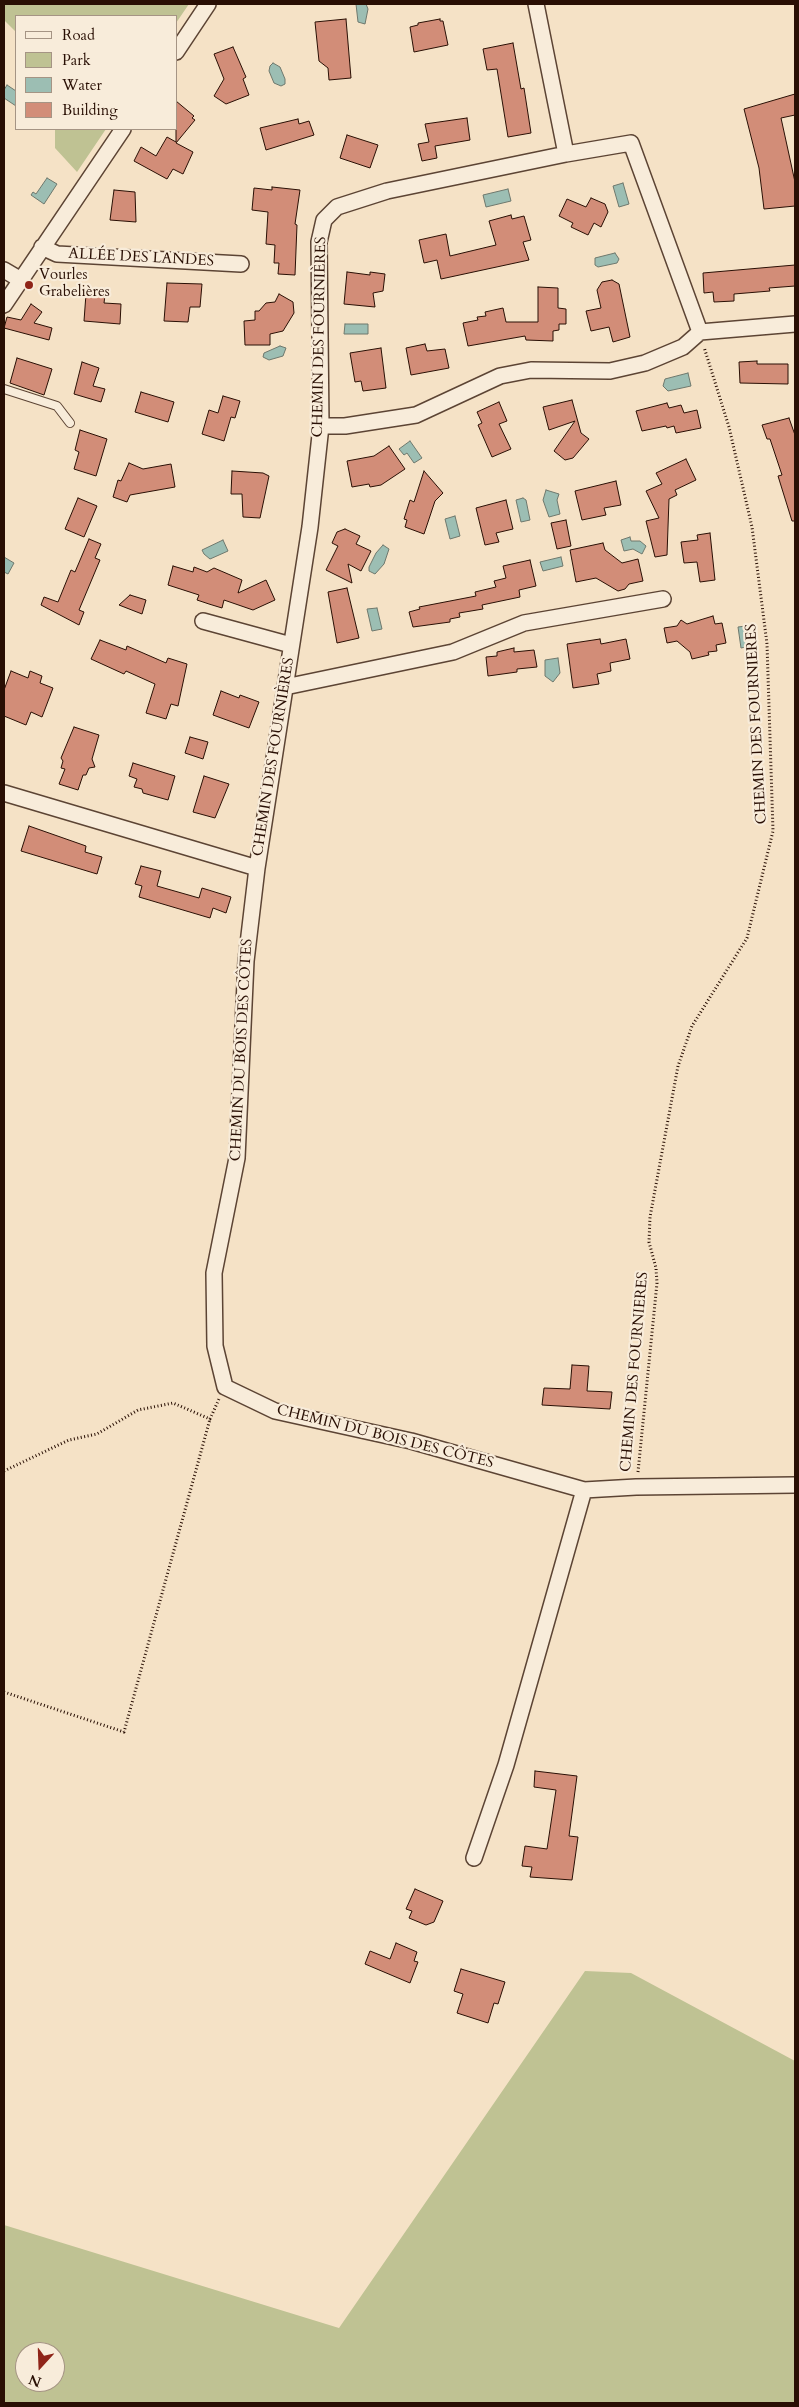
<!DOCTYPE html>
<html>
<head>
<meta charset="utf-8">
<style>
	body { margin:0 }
	#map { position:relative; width:799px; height:2407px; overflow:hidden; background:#f5e2c6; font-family:Cardo,serif }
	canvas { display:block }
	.frame { position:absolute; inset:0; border:5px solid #290f04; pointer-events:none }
	.legend { position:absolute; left:15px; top:15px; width:162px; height:115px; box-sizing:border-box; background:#f8ecda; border:1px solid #a59484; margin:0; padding:6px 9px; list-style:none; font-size:15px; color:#290f04 }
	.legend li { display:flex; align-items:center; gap:10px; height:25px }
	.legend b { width:25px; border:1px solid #a59484 }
	.north { position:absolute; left:15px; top:2342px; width:50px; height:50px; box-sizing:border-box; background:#f8ecda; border:1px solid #a59484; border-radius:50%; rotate:200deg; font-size:14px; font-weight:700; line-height:20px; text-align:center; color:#290f04 }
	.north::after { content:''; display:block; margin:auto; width:18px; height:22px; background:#8f2418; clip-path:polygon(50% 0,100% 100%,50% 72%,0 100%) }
</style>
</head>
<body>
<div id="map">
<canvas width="799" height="2407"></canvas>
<div class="frame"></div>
<ul class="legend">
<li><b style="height:6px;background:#f8ecda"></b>Road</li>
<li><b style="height:14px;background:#bfc293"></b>Park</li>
<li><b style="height:14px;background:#9cbeb3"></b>Water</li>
<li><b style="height:14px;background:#d28d78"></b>Building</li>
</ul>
<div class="north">N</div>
</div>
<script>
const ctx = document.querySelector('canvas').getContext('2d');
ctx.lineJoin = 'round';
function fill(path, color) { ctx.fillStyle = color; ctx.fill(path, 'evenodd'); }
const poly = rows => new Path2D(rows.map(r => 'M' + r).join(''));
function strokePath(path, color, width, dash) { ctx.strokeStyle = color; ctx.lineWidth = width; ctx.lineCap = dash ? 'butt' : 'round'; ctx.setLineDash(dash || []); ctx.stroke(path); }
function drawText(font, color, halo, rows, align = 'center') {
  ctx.font = font + ' Cardo,serif'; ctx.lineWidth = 4.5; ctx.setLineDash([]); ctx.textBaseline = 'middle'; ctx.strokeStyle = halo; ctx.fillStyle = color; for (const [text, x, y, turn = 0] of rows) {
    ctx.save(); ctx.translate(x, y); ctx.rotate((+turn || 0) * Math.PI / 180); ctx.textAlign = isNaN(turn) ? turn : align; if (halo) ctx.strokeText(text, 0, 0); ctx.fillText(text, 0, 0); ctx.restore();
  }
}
fill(poly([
	[4,4,189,4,176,23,176,16,16,16,16,32,4,20],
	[55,129,106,129,77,172,55,148],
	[585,1971,631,1973,795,2061,795,2403,4,2403,4,2225,339,2328],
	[25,2352,55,2352,55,2382,25,2382]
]), '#bfc293');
const water = poly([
	[356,4,366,4,368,9,365,24,358,22,356,4],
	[273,63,280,67,285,79,285,84,281,86,274,83,269,71,270,66,273,63],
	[7,85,16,91,16,106,4,98,4,90,7,85],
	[47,178,57,184,44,204,31,195,33,192,36,194,47,178],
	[623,183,629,204,619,207,613,186,623,183],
	[508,189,511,201,486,207,483,195,508,189],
	[615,253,619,259,617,263,598,267,595,265,595,258,615,253],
	[345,324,368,324,368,334,344,334,345,324],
	[280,346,286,348,283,356,269,360,263,357,264,353,280,346],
	[688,373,691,386,668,391,663,386,665,379,688,373],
	[410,441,422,458,414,463,407,453,404,455,399,449,410,441],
	[546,490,559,494,557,500,560,514,549,517,543,500,546,490],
	[523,498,526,500,530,520,521,522,516,500,523,498],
	[455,516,460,536,450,539,445,519,455,516],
	[630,537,631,541,640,541,646,546,642,554,633,549,624,551,621,540,630,537],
	[223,540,228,551,210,559,204,554,202,550,223,540],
	[383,545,389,549,384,564,375,574,369,571,369,567,376,553,383,545],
	[4,557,14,563,8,574,4,572,4,557],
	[561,557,563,566,543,571,540,562,561,557],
	[377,608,382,629,372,631,367,609,377,608],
	[746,626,750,646,741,648,738,627,746,626],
	[558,658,560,673,553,682,545,676,545,660,558,658]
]);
fill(water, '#9cbeb3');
strokePath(water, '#6e786d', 1);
const building = poly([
	[346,19,351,78,329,80,328,68,319,61,315,22,346,19],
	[440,19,440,21,443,21,448,45,414,52,410,27,418,25,418,23,440,19],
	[513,43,521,89,524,88,531,133,508,137,497,69,487,70,483,49,513,43],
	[233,47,246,77,243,79,249,95,226,104,214,96,224,79,214,54,233,47],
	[795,94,795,115,781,118,795,182,795,206,764,209,759,168,744,109,795,94],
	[176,101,194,116,192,118,195,120,176,143,193,152,183,174,173,169,167,179,134,161,141,147,156,156,167,137,176,142,176,101],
	[467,118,470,140,435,146,437,158,422,161,418,144,429,142,425,124,467,118],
	[298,119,299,124,309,121,314,135,266,150,260,128,298,119],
	[347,135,378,145,370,168,340,158,347,135],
	[272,187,300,190,295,224,297,225,295,275,278,274,279,263,274,263,275,245,266,244,268,212,252,210,254,188,272,190,272,187],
	[114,190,135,192,136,222,110,220,114,190],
	[591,198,605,204,608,212,601,227,594,223,588,235,571,227,573,223,559,216,567,199,586,207,591,198],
	[511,215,512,219,524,216,531,240,523,242,529,260,441,279,437,260,424,263,419,240,446,234,450,256,496,245,489,221,511,215],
	[795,265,795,286,769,288,770,291,734,294,734,301,714,302,713,292,704,293,703,273,795,265],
	[347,272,370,275,370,272,385,274,383,291,373,293,375,307,344,304,347,272],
	[612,280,619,284,630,337,613,342,609,327,591,331,586,311,601,308,597,290,602,282,612,280],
	[167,283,202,284,200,307,190,307,188,322,164,321,167,283],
	[538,287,558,288,558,308,566,309,566,324,559,324,559,330,553,331,553,341,526,340,525,336,468,346,463,323,478,320,477,317,486,316,485,312,503,308,506,322,538,322,538,287],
	[86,294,105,295,104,303,121,304,120,324,84,321,86,294],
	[279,294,293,302,294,313,283,331,270,334,270,345,245,345,244,321,255,320,255,311,259,311,266,303,275,302,279,294],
	[31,304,42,312,34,323,52,328,49,340,4,328,7,317,21,320,31,304],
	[425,344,427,351,445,349,449,368,411,375,406,348,425,344],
	[381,348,386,388,363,391,361,381,355,382,350,353,381,348],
	[17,358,52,369,44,395,10,383,17,358],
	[757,361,757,364,788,364,788,384,740,383,739,362,757,361],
	[82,362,99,368,93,386,105,389,101,402,74,394,82,362],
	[141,392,174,402,168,422,135,412,141,392],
	[223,396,240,401,235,418,231,417,224,441,202,434,209,410,218,413,223,396],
	[572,400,581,433,589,439,573,458,565,460,554,451,575,421,549,430,543,407,572,400],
	[499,402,507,421,499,424,511,449,492,457,478,425,482,423,477,412,499,402],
	[667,403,669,408,681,405,684,413,697,410,701,428,676,433,674,426,667,428,666,426,642,431,636,411,667,403],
	[789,418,795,435,795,521,792,521,778,476,782,475,770,439,767,439,762,425,789,418],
	[80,430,107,439,96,476,74,469,79,452,75,450,80,430],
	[389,446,405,469,381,485,370,487,369,484,352,487,347,461,374,456,389,446],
	[686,459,696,480,675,490,677,495,669,499,667,555,655,557,646,521,659,518,646,491,662,484,656,473,686,459],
	[129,463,143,469,171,464,175,487,130,495,127,502,113,497,118,480,121,481,129,463],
	[232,471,263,473,269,476,260,518,243,517,242,494,231,494,232,471],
	[424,471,443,493,435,501,424,534,405,527,407,520,404,519,410,500,414,502,424,471],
	[616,481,621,505,604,508,606,515,582,520,575,491,616,481],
	[78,498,97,506,84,537,65,529,78,498],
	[506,500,513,529,496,533,499,542,485,545,476,508,506,500],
	[566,520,571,546,557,549,551,523,566,520],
	[345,529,360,536,356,544,371,551,361,571,348,564,352,583,326,570,338,546,332,543,337,532,345,529],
	[710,533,715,580,700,582,697,562,684,563,681,542,698,540,697,535,710,533],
	[89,539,101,544,95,558,100,560,79,610,84,612,79,625,41,605,44,597,58,602,71,570,75,572,89,539],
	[603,543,605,550,622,563,638,559,643,581,629,584,625,589,618,591,596,578,576,582,570,550,603,543],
	[530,560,536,586,519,590,520,597,482,605,483,609,459,613,460,617,450,619,450,622,413,627,409,612,420,609,419,607,476,596,475,592,496,587,494,581,506,578,503,566,530,560],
	[173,566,193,572,194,567,207,572,214,568,242,580,238,593,266,580,275,600,253,610,224,600,222,608,209,604,197,600,199,595,168,585,173,566],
	[347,588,359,638,337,643,328,592,347,588],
	[130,595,146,600,142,614,119,605,130,595],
	[713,616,715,624,722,623,726,643,716,645,717,651,708,652,709,655,692,659,690,652,677,641,667,643,664,628,677,626,681,620,687,624,713,616],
	[600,639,601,644,626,639,630,659,610,663,611,671,597,674,599,684,573,688,567,644,600,639],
	[100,640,126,650,127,646,166,663,168,658,187,664,178,706,171,704,166,719,146,713,155,684,126,671,124,674,91,659,100,640],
	[514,648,514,652,534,650,537,667,517,669,517,672,488,676,486,657,497,656,497,652,514,648],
	[11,671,28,678,30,671,42,676,40,683,53,688,42,717,31,712,26,725,4,716,4,690,11,671],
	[221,691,239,698,240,695,259,702,249,728,213,715,221,691],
	[74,727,99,735,92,759,95,767,89,768,86,775,83,775,78,790,59,784,65,769,61,768,63,761,61,758,74,727],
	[190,737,208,742,203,759,185,753,190,737],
	[133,763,175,776,168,800,143,793,142,789,134,787,137,779,129,776,133,763],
	[204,776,229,784,215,818,193,812,204,776],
	[29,826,86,846,85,852,102,857,97,874,21,851,29,826],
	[141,866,161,871,157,886,199,898,202,888,231,897,226,913,213,908,210,918,139,897,142,886,135,884,141,866],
	[572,1365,589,1366,587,1391,612,1392,610,1409,542,1405,544,1388,570,1389,572,1365],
	[535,1771,577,1776,569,1836,578,1837,572,1880,530,1877,532,1867,522,1866,525,1846,547,1849,556,1790,534,1787,535,1771],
	[415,1889,443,1901,434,1922,426,1925,409,1918,412,1911,406,1909,415,1889],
	[396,1943,417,1952,414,1961,418,1962,410,1983,365,1964,370,1951,390,1959,396,1943],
	[461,1969,505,1982,498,2004,494,2003,488,2023,457,2013,463,1994,454,1991,461,1969]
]);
fill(building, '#d28d78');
strokePath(building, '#290f04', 1);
const service = poly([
	[4,389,57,406,70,423]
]);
const minor = poly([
	[536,4,566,154,631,143,700,332],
	[176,52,208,4],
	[566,154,387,191,337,207,324,220,319,242,321,426,310,527,257,868,246,961,237,1158,214,1273,215,1346,225,1387,275,1411,411,1441,584,1490,636,1487,795,1485],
	[42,247,57,254,241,264],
	[4,270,21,280],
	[4,305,123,129],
	[700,332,795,324],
	[321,426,345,426,416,415,500,376,531,370,610,371,645,363,683,347,700,332],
	[203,621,291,645],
	[285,687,453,652,524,623,663,599],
	[4,793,257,868],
	[474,1858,506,1765,584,1490]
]);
strokePath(service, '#5c4434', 10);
strokePath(minor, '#5c4434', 18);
strokePath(poly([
	[4,1471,69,1440,97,1434,138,1410,173,1403,210,1419,219,1399],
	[638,1472,657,1283,656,1268,649,1242,650,1217,678,1066,692,1026,747,938,773,831,767,644,752,527,729,427,704,347],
	[4,1692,124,1732,210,1419]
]), '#290f04', 3, [1, 2.5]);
strokePath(service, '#f8ecda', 8);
strokePath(minor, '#f8ecda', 15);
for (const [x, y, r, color] of [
	[29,285,5,"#8f2418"]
]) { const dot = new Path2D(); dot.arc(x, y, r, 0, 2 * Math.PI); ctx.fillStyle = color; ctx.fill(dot); strokePath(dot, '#f8ecda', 2); }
drawText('15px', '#290f04', '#f8ecda', [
	["ALLÉE DES LANDES",141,258,3],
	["CHEMIN DES FOURNIÈRES",320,337,-89],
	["CHEMIN DES FOURNIERES",757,724,-93],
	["CHEMIN DES FOURNIÈRES",274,757,-81],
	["CHEMIN DU BOIS DES CÔTES",242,1050,-87],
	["CHEMIN DES FOURNIERES",635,1372,-85],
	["CHEMIN DU BOIS DES CÔTES",385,1437,14]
]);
drawText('15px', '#290f04', '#f8ecda', [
	["Vourles",39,276],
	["Grabelières",39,293]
], 'left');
</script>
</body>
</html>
